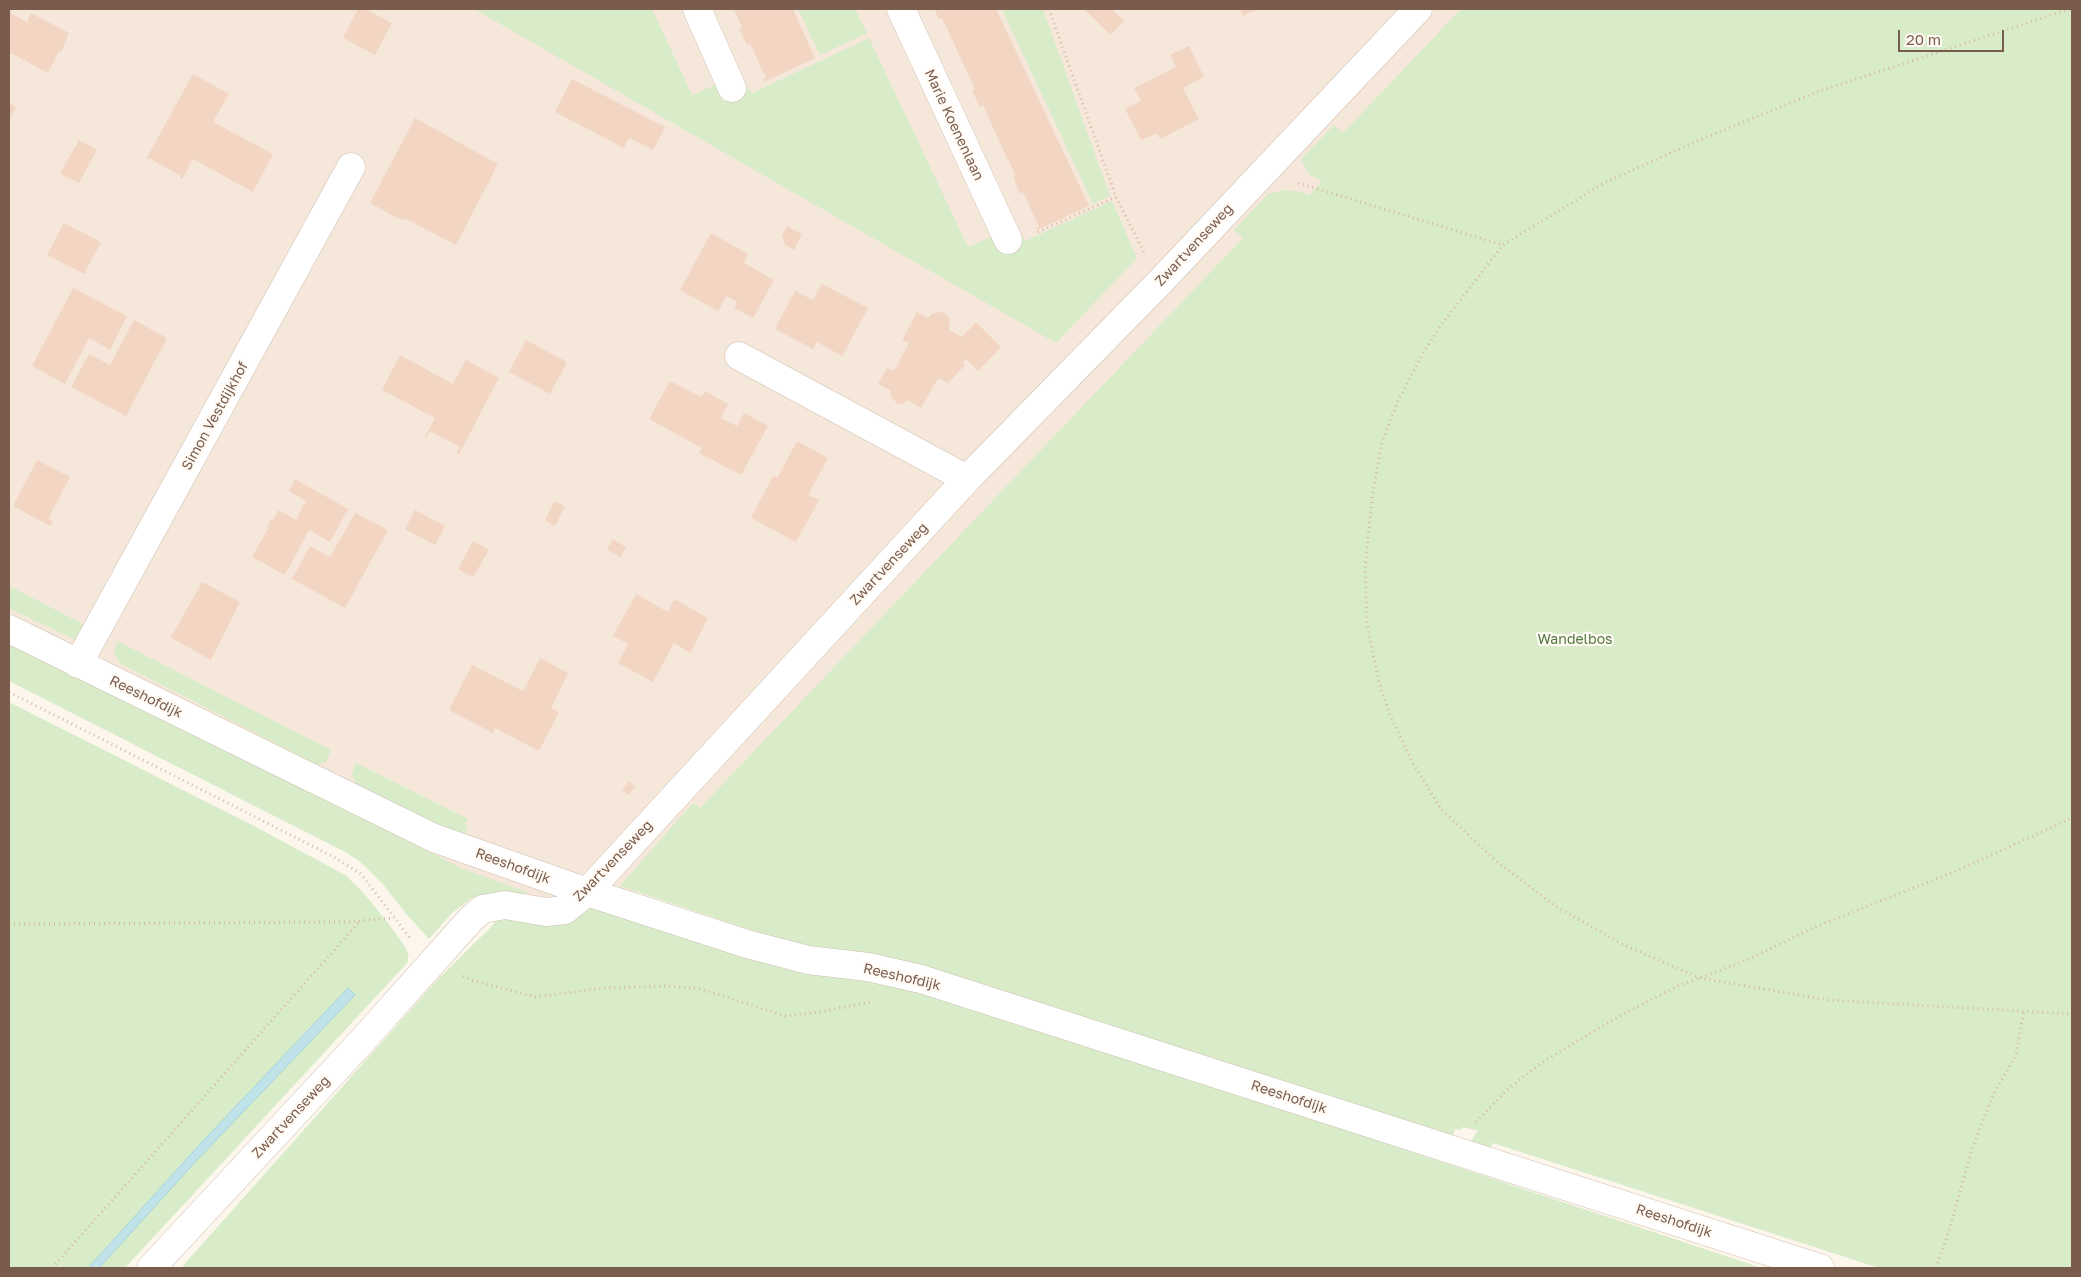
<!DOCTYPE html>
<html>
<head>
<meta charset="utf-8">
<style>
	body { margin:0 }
	#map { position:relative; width:2081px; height:1277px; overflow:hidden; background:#fdf6ec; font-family:"Golos Text",sans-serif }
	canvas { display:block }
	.frame { position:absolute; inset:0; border:10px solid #7a5c4d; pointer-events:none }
	.scale { position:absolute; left:1898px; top:30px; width:106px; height:22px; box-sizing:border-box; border:2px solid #7a5c4d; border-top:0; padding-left:6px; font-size:15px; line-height:18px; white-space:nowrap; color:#7a5c4d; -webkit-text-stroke:4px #fffaf3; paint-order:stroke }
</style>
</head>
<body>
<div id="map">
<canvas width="2081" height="1277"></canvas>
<div class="frame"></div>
<div class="scale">20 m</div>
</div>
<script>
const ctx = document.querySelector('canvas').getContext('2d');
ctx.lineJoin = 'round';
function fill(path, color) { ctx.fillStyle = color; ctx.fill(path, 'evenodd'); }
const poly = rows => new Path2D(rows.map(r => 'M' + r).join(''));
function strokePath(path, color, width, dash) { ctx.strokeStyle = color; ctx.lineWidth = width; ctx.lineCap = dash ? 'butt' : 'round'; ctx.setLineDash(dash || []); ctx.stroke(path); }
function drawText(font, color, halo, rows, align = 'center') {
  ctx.font = font + ' "Golos Text",sans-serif'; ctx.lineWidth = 4.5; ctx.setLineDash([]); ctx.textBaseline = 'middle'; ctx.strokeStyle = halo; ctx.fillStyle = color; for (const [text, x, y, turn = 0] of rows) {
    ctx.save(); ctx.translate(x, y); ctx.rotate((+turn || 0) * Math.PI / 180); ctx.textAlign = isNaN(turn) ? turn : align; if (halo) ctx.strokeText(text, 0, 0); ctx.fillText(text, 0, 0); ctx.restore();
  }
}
fill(poly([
	[9,9,1483,9,691,855,569,941,9,655]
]), '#f5e8da');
fill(poly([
	[474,9,652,9,692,95,715,85,723,101,749,88,752,93,869,38,968,247,991,237,996,247,1023,236,1025,241,1112,201,1137,258,1056,343],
	[798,9,855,9,867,33,820,55],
	[1002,9,1043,9,1110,196,1093,204],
	[1461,9,2072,9,2072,1268,1879,1268,1493,1143,1488,1151,1471,1145,1473,1137,1478,1131,1463,1127,1460,1130,1455,1129,1452,1139,795,945,620,886,693,803,700,808,1243,238,1234,230,1268,194,1284,190,1302,192,1309,195,1322,181,1309,174,1301,159,1334,125,1343,133],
	[9,586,93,629,77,641,9,608],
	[9,639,461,868,529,893,500,893,472,898,452,913,429,939,408,916,381,882,359,861,347,853,9,681],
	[117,641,331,750,326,762,318,765,123,665,119,662,114,652],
	[9,702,256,827,345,875,362,891,388,923,406,948,408,955,408,962,125,1268,99,1268,186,1171,355,995,348,989,202,1142,88,1268,9,1268],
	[356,763,468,819,465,825,468,827,463,838,356,784,352,774],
	[591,904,764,963,882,980,1315,1120,1762,1268,181,1268,438,979,489,929,502,913]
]), '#d8ecc9');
const water = poly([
	[348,988,355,995,197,1160,99,1268,88,1268,202,1142,348,988]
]);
fill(water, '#bfe3e8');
strokePath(water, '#a5d3da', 1);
fill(poly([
	[358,9,365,9,392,23,375,55,343,38],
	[734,9,793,9,815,58,764,82,763,79,766,78,750,44,747,45,739,29,742,28],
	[934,9,996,9,1089,206,1037,230,1036,228,1039,227,1023,192,1020,194,1013,177,1016,176,999,141,983,105,980,107,972,91,975,89,942,18,939,19],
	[1084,9,1111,9,1124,21,1111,35],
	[1240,9,1258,9,1243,16],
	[9,12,27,22,31,13,69,33,61,52,59,51,48,73,11,53,9,57],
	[1189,46,1204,77,1183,88,1199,119,1160,139,1157,133,1141,140,1125,109,1141,101,1134,88,1176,67,1170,55],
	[193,74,229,94,213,122,273,154,253,192,193,159,182,179,180,178,181,176,149,158,147,160,146,159],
	[572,79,665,127,653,150,629,138,624,148,555,112],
	[9,103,16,107,9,121],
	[415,118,498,164,456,245,404,218,403,221,370,203],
	[79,140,97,150,79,183,60,174],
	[64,223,101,242,84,274,47,255],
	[787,226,802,234,794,250,785,245,782,236],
	[711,233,748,254,744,263,774,280,753,318,734,308,737,302,726,296,718,311,680,290],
	[822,284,868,308,842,356,817,342,813,349,775,329,795,291,813,300],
	[73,288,127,316,110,350,89,338,65,384,32,366],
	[917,312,928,318,933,313,944,312,950,319,949,330,962,337,976,322,1001,347,978,371,966,359,963,363,965,365,948,383,938,378,921,408,908,400,903,404,898,404,891,397,891,391,878,384,887,368,894,371,909,343,902,340],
	[134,320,167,338,126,416,71,387,89,354,110,365],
	[526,340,567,362,550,394,509,372],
	[400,355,453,384,466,360,499,378,459,454,457,453,460,447,430,431,427,437,425,437,435,418,382,390],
	[670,381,701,397,705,391,728,404,721,418,737,426,744,413,768,426,741,475,699,453,702,448,649,419],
	[797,441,828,458,808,495,819,500,796,542,751,518,773,476,777,478],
	[37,460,70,477,48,519,53,521,50,526,13,506],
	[295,479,348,509,330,542,309,530,285,575,252,557,269,527,267,526,271,519,273,520,279,510,296,520,306,501,289,491],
	[555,501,565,506,555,526,545,520],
	[415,510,445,526,435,545,405,529],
	[355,513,388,530,345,608,292,579,310,546,330,557],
	[613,539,626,547,621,557,607,550],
	[473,541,489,550,473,577,458,569],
	[202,582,240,602,211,660,170,637,172,633,173,634],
	[636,594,668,612,674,599,708,618,690,653,674,643,653,682,618,663,628,644,613,636],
	[540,658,568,673,551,708,559,712,539,751,495,728,493,733,449,710,472,665,523,691],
	[629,781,635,787,628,795,622,790]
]), '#f3d5c3');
const minor = poly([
	[697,9,732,88],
	[901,9,1008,240],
	[739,356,967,479],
	[9,629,434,838,587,892,747,944,808,960,868,967,921,979,1820,1268],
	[78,664,351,167],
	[151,1268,363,1040,471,919,483,909,505,905,546,912,565,910,587,892,967,479,1159,283,1418,9]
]);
strokePath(minor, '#d1beb0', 29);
strokePath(poly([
	[1049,9,1116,197,1144,252],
	[2070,9,1817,92,1697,141,1604,183,1503,245,1441,325,1422,355,1398,401,1382,442,1372,498,1365,569,1367,623,1379,682,1389,713,1414,765,1441,809,1495,860,1555,906,1624,945,1700,978,1828,1000,2072,1014],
	[1298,183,1503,245],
	[1038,232,1116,197],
	[9,692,332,856,361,874,410,938],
	[9,924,344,922,394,918],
	[463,976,471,980,536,997,603,988,667,986,701,989,785,1016,820,1012,870,1002],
	[1476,1122,1507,1090,1541,1063,1621,1015,1678,986,1747,960,1813,928,1961,869,2072,818],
	[52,1268,360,921],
	[1936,1268,1949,1231,1972,1149,1993,1095,2016,1055,2024,1011]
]), '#d9b8a5', 3, [1, 4]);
strokePath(minor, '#fff', 28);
drawText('14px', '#7a5c4d', '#fffaf3', [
	["Marie Koenenlaan",954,125,65],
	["Zwartvenseweg",1194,245,-47],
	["Simon Vestdijkhof",215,416,-61],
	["Zwartvenseweg",889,564,-47],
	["Reeshofdijk",146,697,26],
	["Zwartvenseweg",613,861,-46],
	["Reeshofdijk",513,866,20],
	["Reeshofdijk",902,977,13],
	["Reeshofdijk",1289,1097,18],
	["Zwartvenseweg",291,1117,-47],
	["Reeshofdijk",1674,1221,18]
]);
drawText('14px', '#537a41', '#fffaf3', [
	["Wandelbos",1575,640]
]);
</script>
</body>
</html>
